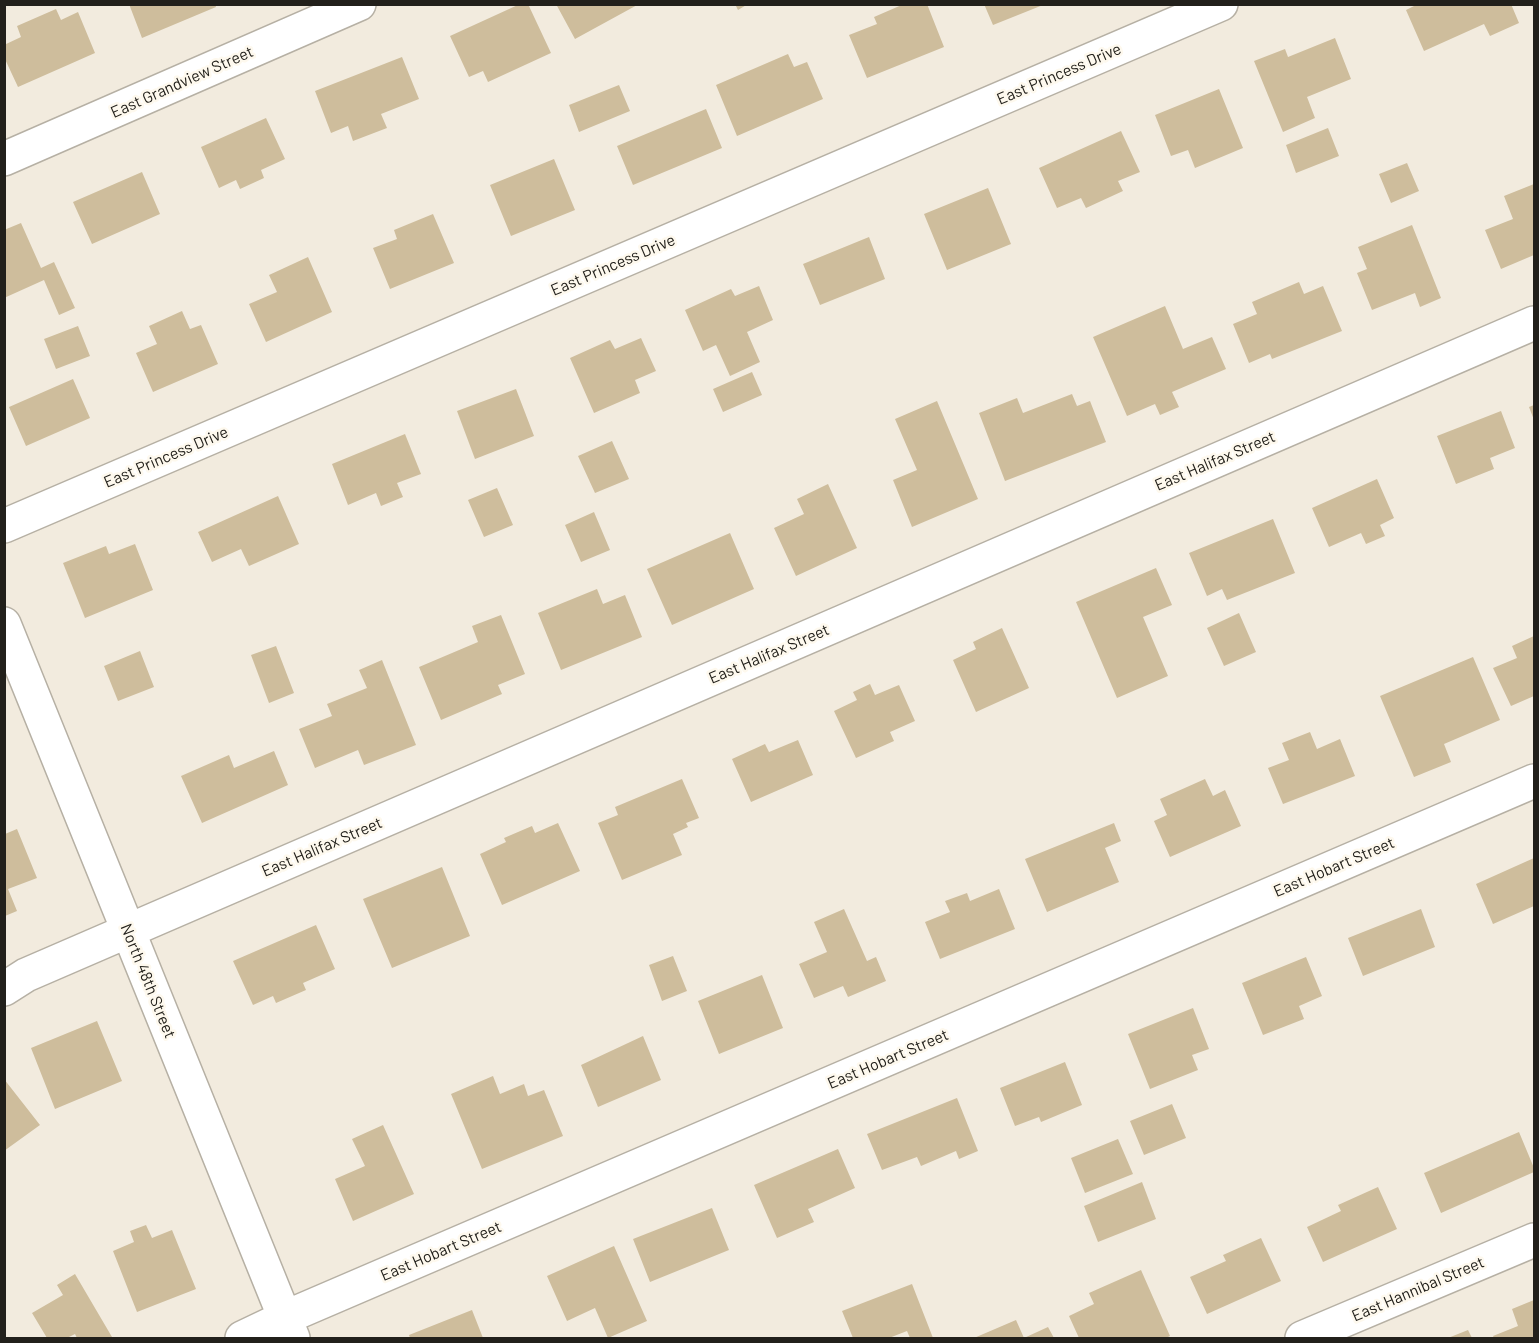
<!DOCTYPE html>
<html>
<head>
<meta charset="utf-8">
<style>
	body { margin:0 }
	#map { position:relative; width:1539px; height:1343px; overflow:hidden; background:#f2ebde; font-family:Barlow,sans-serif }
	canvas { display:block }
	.frame { position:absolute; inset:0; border:6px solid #22201b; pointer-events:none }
</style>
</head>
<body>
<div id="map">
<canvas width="1539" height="1343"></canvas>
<div class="frame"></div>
</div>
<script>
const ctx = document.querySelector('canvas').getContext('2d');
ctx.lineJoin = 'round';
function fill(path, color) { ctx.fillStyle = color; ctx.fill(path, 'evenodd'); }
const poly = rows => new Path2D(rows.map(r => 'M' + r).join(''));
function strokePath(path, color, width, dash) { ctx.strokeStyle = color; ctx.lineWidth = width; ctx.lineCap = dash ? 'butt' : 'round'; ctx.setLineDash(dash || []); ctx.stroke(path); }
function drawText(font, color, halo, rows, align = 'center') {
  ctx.font = font + ' Barlow,sans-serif'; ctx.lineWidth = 5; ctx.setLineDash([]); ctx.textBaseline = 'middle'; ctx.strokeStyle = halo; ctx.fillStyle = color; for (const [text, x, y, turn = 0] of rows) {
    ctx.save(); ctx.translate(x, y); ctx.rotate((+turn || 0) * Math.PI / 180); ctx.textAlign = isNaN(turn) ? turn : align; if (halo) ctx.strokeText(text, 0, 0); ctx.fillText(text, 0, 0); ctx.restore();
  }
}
fill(poly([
	[129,4,215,4,216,7,142,38],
	[520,4,528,4,551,53,488,82,483,71,469,77,450,36],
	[556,4,639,4,575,39],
	[735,4,748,4,738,10],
	[904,4,927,4,944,47,867,78,849,35,877,24,874,17],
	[984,4,1043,4,1043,5,993,25],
	[1418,4,1511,4,1519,23,1490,36,1484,24,1424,51,1406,10],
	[56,9,61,20,78,12,95,53,18,87,4,57,4,45,21,37,17,26],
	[1335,38,1351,79,1307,97,1315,118,1283,132,1254,61,1285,49,1288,57],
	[788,54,794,67,807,62,823,99,737,136,716,85],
	[402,57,419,99,381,114,387,128,353,141,348,126,331,133,315,91],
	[619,85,630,111,579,132,569,105],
	[1219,89,1243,148,1195,168,1188,150,1171,156,1155,115],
	[706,109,722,148,633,185,617,146],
	[266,118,285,159,261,170,264,178,240,189,236,180,219,188,201,147],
	[1328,128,1339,156,1296,173,1286,145],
	[1121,131,1140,172,1118,181,1123,191,1086,208,1081,198,1057,208,1039,168],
	[554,159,575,210,511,236,490,185],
	[1407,163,1419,191,1391,203,1379,174],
	[142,172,160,214,92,244,73,202],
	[1534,184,1534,255,1501,269,1485,230,1513,219,1504,196],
	[988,188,1011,244,947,270,924,214],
	[433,214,454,263,390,289,373,248,397,239,394,230],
	[21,223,41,268,54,262,75,308,59,315,44,280,4,298,4,230],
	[1412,225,1441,298,1420,307,1415,293,1372,310,1357,273,1367,269,1358,247],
	[869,237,885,279,820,305,803,264],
	[308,257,332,312,266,342,249,304,277,292,269,275],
	[1299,282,1304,294,1323,286,1342,331,1272,359,1270,354,1249,363,1233,324,1257,314,1252,302],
	[759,286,773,320,747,332,760,362,730,376,716,345,703,351,685,310,731,289,735,296],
	[1165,306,1183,349,1212,337,1226,369,1172,392,1179,407,1160,415,1155,404,1127,416,1093,337],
	[182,311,190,329,201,325,218,364,153,392,136,353,157,344,149,326],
	[78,326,90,356,56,369,44,339],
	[641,338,656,371,635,380,640,393,594,413,570,358,610,340,615,349],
	[752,372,762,395,723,412,713,389],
	[73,379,90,418,26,446,9,407],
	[516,389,534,436,475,459,457,411],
	[1072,394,1077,406,1090,401,1106,442,1005,481,979,413,1017,398,1023,413],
	[937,401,978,499,912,527,893,480,917,470,895,419],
	[1534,405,1534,420,1529,407],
	[1501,411,1515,448,1490,458,1494,469,1456,484,1437,436],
	[405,434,421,474,397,483,403,497,381,506,376,493,348,505,332,464],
	[612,441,629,479,595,493,578,456],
	[1377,479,1394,518,1380,525,1385,536,1366,544,1361,533,1329,547,1312,508],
	[828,484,857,548,796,576,774,528,804,514,797,499],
	[497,488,513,525,484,537,468,500],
	[278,496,299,544,249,566,241,549,212,562,198,532],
	[594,512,610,550,581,562,565,525],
	[1273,519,1295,573,1227,600,1222,589,1207,596,1189,553],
	[730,533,754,589,672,625,647,569],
	[135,544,153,590,85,618,63,563,106,546,109,554],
	[1156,568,1172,605,1143,617,1168,676,1117,698,1076,602],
	[597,589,603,604,625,595,642,637,561,670,538,613],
	[1239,613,1256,652,1224,666,1207,628],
	[501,615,525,674,498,685,502,694,441,720,419,667,478,642,472,626],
	[1002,628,1029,688,976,712,953,660,976,649,973,642],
	[1534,636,1534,696,1511,706,1493,668,1517,658,1512,646],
	[276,646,294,693,269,703,251,655],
	[140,651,154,687,118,701,104,666],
	[1473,657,1500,720,1444,744,1451,762,1414,777,1380,696],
	[382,660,416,745,364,765,358,750,315,768,299,729,332,716,327,704,367,688,359,670],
	[870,684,875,695,899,685,915,721,890,732,894,741,856,758,834,711,857,700,853,692],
	[1310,732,1317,749,1340,739,1355,776,1283,804,1268,768,1289,760,1282,743],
	[798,740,813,775,751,802,732,759,765,744,769,752],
	[274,751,288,785,202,823,181,776,229,755,234,768],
	[682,779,699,818,686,823,688,827,673,834,682,855,622,880,598,823,618,815,615,807],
	[1205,779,1213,796,1225,790,1241,826,1170,857,1154,821,1167,815,1160,799],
	[558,823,580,871,502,905,480,854,506,842,504,838,532,826,535,833],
	[1114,823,1121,841,1105,848,1119,882,1047,912,1025,859],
	[17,829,37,878,8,889,17,911,5,916,5,834],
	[1534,858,1534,906,1493,924,1476,884],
	[442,867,470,936,392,968,363,899],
	[999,889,1015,929,940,959,925,922,950,912,945,901,967,893,970,901],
	[844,909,867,961,876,957,886,981,848,997,843,986,814,998,799,964,827,952,814,922],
	[1421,909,1435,947,1363,976,1348,938],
	[316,925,335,969,303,983,306,990,276,1003,273,996,253,1005,233,961],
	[673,956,687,991,662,1001,649,965],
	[1306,957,1322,996,1299,1006,1304,1019,1263,1035,1242,983],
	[762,975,783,1028,719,1054,698,1001],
	[1193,1008,1209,1049,1192,1055,1198,1070,1150,1089,1128,1034],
	[97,1021,122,1081,55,1109,31,1048],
	[643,1036,661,1080,598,1107,581,1065],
	[1065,1062,1082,1105,1041,1122,1039,1117,1015,1126,1000,1088],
	[493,1076,500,1094,524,1084,528,1096,544,1090,563,1136,482,1169,451,1094],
	[4,1079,40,1125,4,1151],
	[957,1098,978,1151,959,1159,956,1151,921,1166,917,1157,882,1170,867,1134],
	[1172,1104,1186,1138,1144,1155,1130,1121],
	[383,1125,414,1194,353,1221,335,1179,365,1166,352,1139],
	[1519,1132,1534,1168,1534,1172,1441,1213,1424,1173],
	[1118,1139,1133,1174,1085,1193,1071,1158],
	[838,1149,855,1188,808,1209,814,1222,777,1238,754,1185],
	[1142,1182,1156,1219,1098,1242,1084,1206],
	[1378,1187,1397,1229,1323,1262,1307,1227,1341,1211,1338,1205],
	[712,1208,729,1250,650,1282,633,1239],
	[146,1225,152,1238,172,1230,196,1289,137,1312,113,1251,134,1242,130,1231],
	[1261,1238,1281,1281,1207,1314,1190,1277,1226,1261,1223,1255],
	[614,1246,647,1321,608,1338,595,1308,567,1321,547,1276],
	[1141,1270,1170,1336,1166,1338,1079,1338,1069,1316,1094,1304,1089,1293],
	[75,1274,112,1337,109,1338,77,1338,75,1334,67,1338,47,1338,32,1313,63,1295,57,1285],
	[912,1284,933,1338,910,1338,907,1331,889,1338,853,1338,842,1311],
	[1534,1300,1534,1338,1494,1338,1493,1336,1518,1326,1512,1309],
	[472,1310,483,1338,410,1338,409,1335],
	[1016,1320,1024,1338,1048,1327,1054,1338,974,1338],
	[1468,1330,1472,1338,1448,1338]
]), '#cebd9c');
const minor = poly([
	[4,159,359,4],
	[4,526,1221,4],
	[4,624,293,1338],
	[4,989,26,975,1534,323],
	[242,1338,284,1318,1534,781],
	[1302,1338,1534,1240]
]);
strokePath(minor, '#b6b0a4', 36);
strokePath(minor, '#fff', 33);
drawText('16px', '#22201b', '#fef9ee', [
	["East Princess Drive",1059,74,-23],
	["East Grandview Street",182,82,-24],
	["East Princess Drive",613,265,-23],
	["East Princess Drive",166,457,-23],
	["East Halifax Street",1215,461,-23],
	["East Halifax Street",769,654,-23],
	["East Halifax Street",322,847,-23],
	["East Hobart Street",1334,867,-23],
	["North 48th Street",148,981,68],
	["East Hobart Street",888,1059,-23],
	["East Hobart Street",441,1251,-23],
	["East Hannibal Street",1418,1289,-23]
]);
</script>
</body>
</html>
